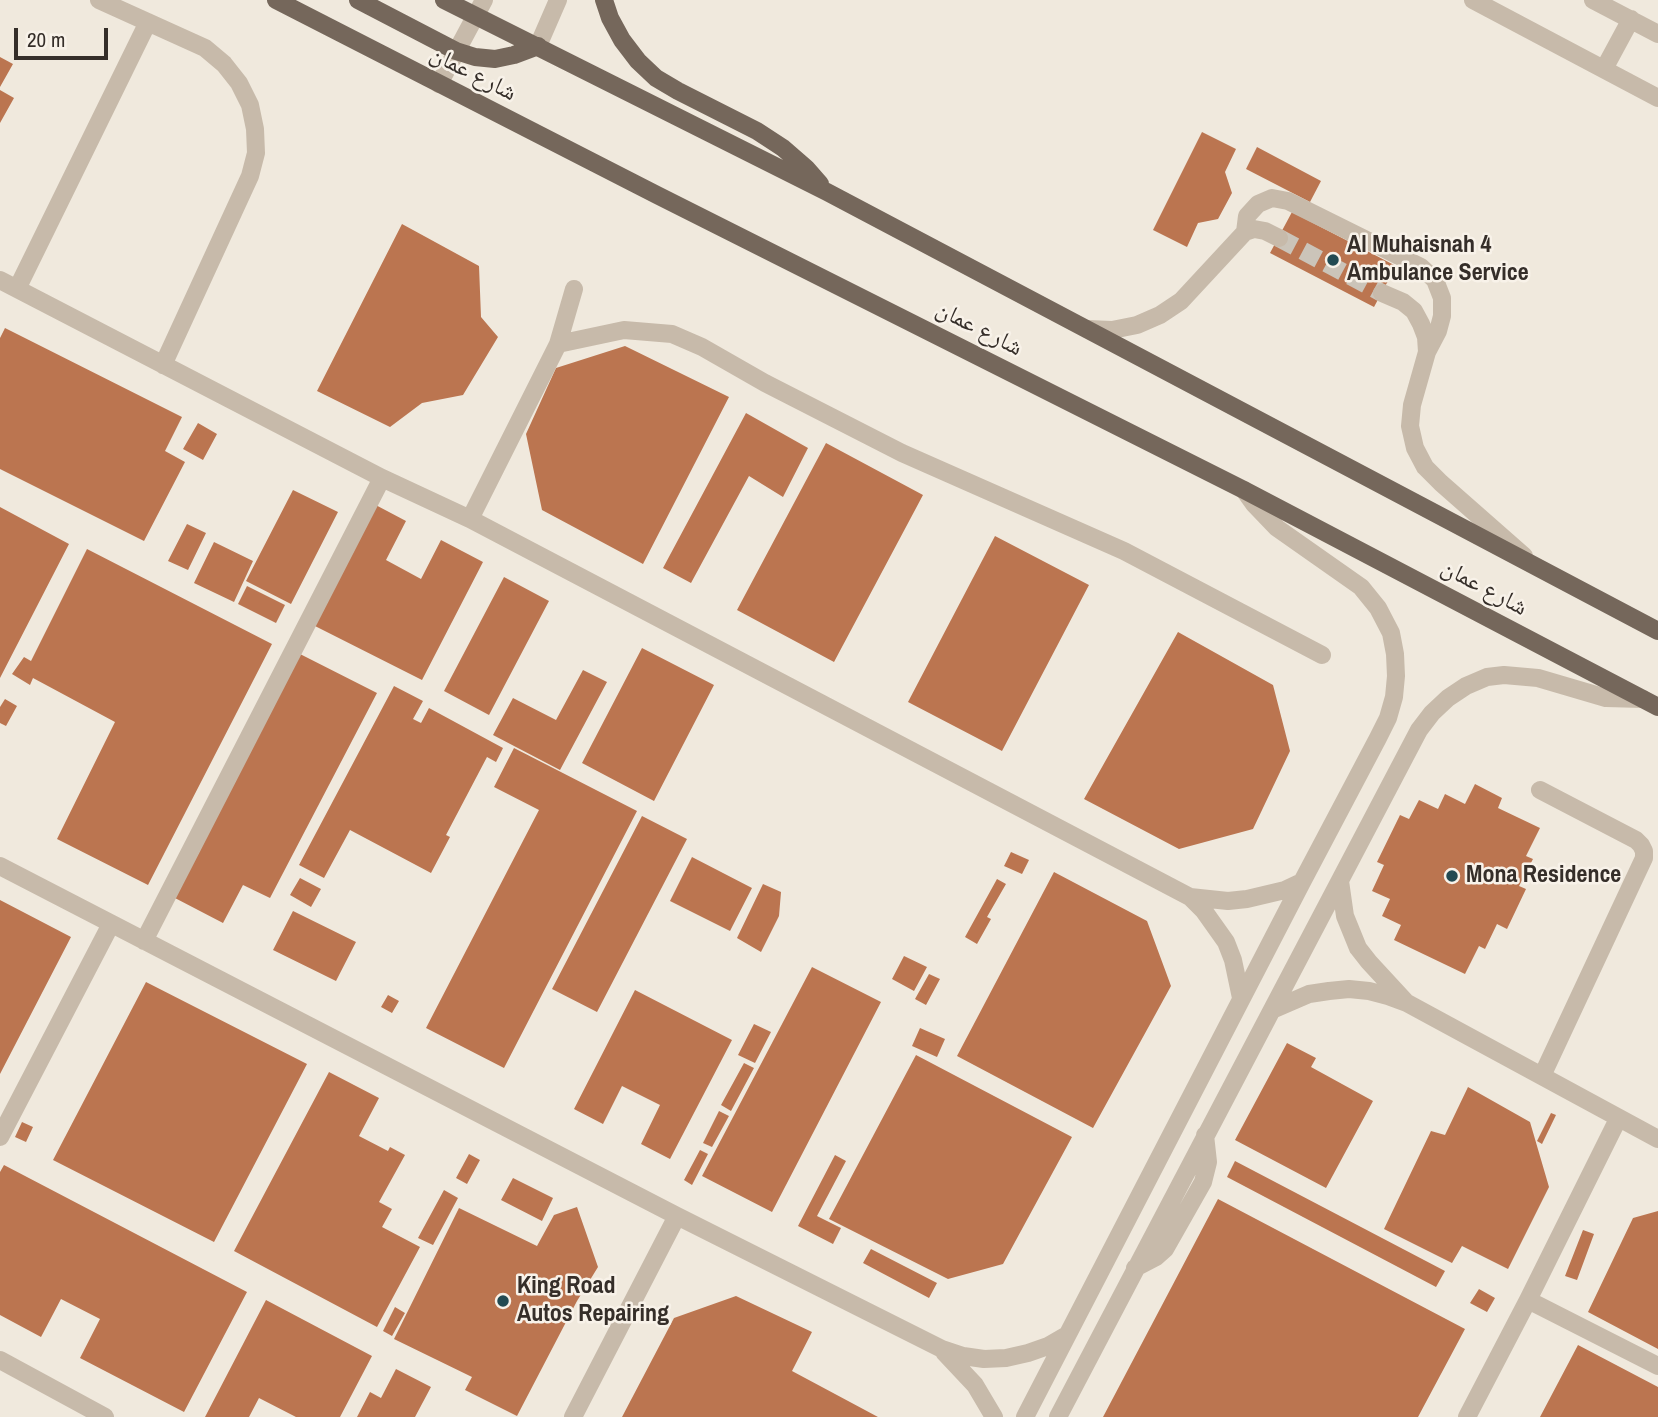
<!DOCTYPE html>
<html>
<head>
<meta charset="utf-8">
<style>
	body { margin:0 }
	#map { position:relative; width:1658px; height:1417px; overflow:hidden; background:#f0e9dd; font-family:"Archivo Narrow",sans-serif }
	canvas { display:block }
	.scale { position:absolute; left:14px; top:28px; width:94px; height:32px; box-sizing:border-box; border:4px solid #352e29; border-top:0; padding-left:9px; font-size:21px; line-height:24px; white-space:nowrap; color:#352e29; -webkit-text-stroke:5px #f8f2e9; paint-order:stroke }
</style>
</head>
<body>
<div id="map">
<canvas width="1658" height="1417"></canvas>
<div class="scale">20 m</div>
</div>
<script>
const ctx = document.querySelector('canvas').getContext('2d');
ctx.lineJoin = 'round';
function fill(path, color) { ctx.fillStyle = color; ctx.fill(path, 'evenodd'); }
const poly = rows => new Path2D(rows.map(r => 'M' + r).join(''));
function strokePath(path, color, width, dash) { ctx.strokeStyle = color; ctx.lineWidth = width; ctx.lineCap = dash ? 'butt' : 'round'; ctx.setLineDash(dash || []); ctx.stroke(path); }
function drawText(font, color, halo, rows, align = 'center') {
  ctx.font = font + ' "Archivo Narrow","Noto Naskh Arabic",sans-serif'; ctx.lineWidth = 5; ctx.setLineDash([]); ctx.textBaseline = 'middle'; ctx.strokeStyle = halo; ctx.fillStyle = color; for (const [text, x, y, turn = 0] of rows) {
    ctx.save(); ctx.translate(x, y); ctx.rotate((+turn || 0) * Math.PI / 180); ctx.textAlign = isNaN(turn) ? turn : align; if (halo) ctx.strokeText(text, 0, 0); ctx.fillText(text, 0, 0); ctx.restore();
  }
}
fill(poly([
	[0,57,13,64,0,87],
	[0,90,14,98,0,123],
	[1202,132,1236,149,1225,172,1232,193,1218,219,1198,223,1187,247,1153,230],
	[1257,147,1321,181,1310,202,1246,169],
	[1292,212,1396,266,1374,307,1270,253],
	[402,224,479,266,481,317,498,337,463,395,422,403,390,427,317,391],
	[5,328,182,417,165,451,185,462,144,541,0,469,0,338],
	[625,346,729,397,643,564,542,510,526,434,556,368],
	[746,413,808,448,783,497,749,476,691,583,663,568],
	[198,423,217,434,203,460,183,449],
	[826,443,923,495,834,662,737,610],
	[293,490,338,512,291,604,246,581],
	[370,502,406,521,386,560,421,579,441,540,483,562,422,680,309,623],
	[0,507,69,544,0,678],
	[187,524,206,533,188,570,168,561],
	[995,536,1089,585,1002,751,908,702],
	[214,542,253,561,234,602,194,583],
	[87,549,272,644,148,885,57,839,115,722,33,678,30,685,12,674,24,657,31,661],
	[504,577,549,601,489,715,444,691],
	[247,586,285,605,276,623,238,604],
	[1178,632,1273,685,1290,751,1253,829,1179,849,1084,799],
	[642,648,714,685,654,801,582,763],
	[300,654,377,693,270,898,243,885,223,923,173,897],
	[583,670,607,682,560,770,493,735,513,698,556,720],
	[394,686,423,701,413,719,421,723,429,708,503,748,496,762,487,757,446,835,450,837,431,873,350,830,324,878,299,865],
	[5,699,17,706,6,726,0,723,0,707],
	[514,748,637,811,504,1068,426,1028,539,810,494,787],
	[1475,784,1502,798,1498,808,1540,828,1526,856,1533,859,1519,886,1526,889,1507,929,1497,924,1485,949,1479,946,1465,974,1394,940,1401,925,1382,916,1390,899,1372,891,1384,865,1377,862,1400,815,1409,819,1419,800,1438,809,1445,794,1465,804],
	[642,816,687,839,597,1012,552,989],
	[1011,852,1029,860,1022,874,1004,866],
	[692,857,752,888,730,931,670,901],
	[1054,872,1147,921,1171,986,1093,1128,957,1056],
	[300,878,321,889,311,907,290,895],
	[997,879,1006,884,987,917,991,919,977,944,965,937],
	[763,884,781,892,779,916,761,952,737,938],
	[0,900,71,937,0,1074],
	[293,911,356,942,336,981,273,950],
	[904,956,927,967,914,991,892,979],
	[812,967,881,1002,772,1212,702,1176],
	[929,974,940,979,926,1005,915,999],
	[146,982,307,1064,214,1242,53,1160],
	[635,990,732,1040,670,1159,641,1144,660,1105,622,1086,603,1124,574,1109],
	[388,995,399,1001,392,1013,381,1007],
	[754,1024,771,1032,755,1063,738,1055],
	[920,1028,945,1039,937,1057,912,1046],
	[1287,1043,1316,1058,1311,1067,1373,1101,1326,1188,1235,1140],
	[916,1055,1072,1137,1003,1264,948,1279,829,1219],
	[744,1063,754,1068,731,1111,721,1105],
	[329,1072,379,1098,359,1136,388,1151,390,1147,405,1155,379,1202,392,1209,382,1227,420,1247,377,1327,234,1251],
	[1468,1087,1530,1122,1549,1187,1508,1269,1462,1246,1452,1263,1384,1229,1431,1131,1445,1135],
	[719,1111,729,1116,712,1147,703,1143],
	[1551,1113,1556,1115,1542,1144,1537,1141],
	[22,1122,33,1127,26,1142,15,1137],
	[700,1150,708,1154,692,1185,684,1180],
	[469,1154,480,1160,467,1184,456,1178],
	[835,1155,846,1161,817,1216,841,1228,833,1244,798,1226],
	[1235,1161,1445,1271,1436,1287,1227,1177],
	[4,1165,247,1292,184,1412,80,1358,100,1319,61,1299,41,1337,0,1315,0,1172],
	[513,1178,553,1198,542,1221,501,1200],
	[444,1190,458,1198,433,1245,418,1238],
	[1218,1199,1465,1329,1418,1417,1103,1417],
	[577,1207,598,1267,577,1301,517,1416,465,1390,472,1377,394,1339,459,1208,537,1246,554,1215],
	[1658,1211,1658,1349,1588,1312,1633,1218],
	[1583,1230,1594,1234,1577,1280,1565,1276],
	[871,1249,937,1283,929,1298,863,1263],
	[1479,1289,1495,1298,1487,1312,1470,1303],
	[736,1296,812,1332,792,1371,878,1417,622,1417,674,1318],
	[266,1300,372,1356,340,1417,296,1417,259,1398,249,1417,205,1417],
	[395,1307,405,1313,392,1336,383,1331],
	[1578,1345,1658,1387,1658,1417,1540,1417],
	[396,1369,431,1387,415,1417,357,1417,370,1392,381,1398]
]), '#bb7550');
strokePath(poly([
	[1279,238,1382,293]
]), '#cbc4b9', 18, [18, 9]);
strokePath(poly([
	[99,0,205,48,224,64,239,83,250,105,255,129,256,153,250,176,163,365],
	[1473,0,1658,98],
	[1593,0,1658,34],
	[538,46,558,0],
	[1604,69,1631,19],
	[439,84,484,0],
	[1245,232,1247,216,1258,204,1272,198,1288,201,1421,267,1435,280,1442,298,1442,316,1438,331,1427,352],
	[0,280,382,478,470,519,1190,897,1204,911,1226,942,1233,960,1241,998],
	[17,289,148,22],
	[1382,293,1403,302,1414,311,1421,324,1426,337,1427,352,1412,405,1410,426,1415,448,1425,467,1441,483,1524,556],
	[1087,329,1112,330,1137,325,1160,315,1181,301,1245,232,1254,229,1265,231,1279,238],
	[558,344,624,330,672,334,702,347,765,383,902,453,1124,551,1322,655],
	[470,519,558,344,574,289],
	[1540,790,1636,840,1641,845,1644,851,1644,858,1542,1076],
	[0,866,677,1216,942,1349,963,1356,984,1359,1006,1358,1028,1353,1048,1346,1067,1335],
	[1340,881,1345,916,1358,948,1369,962,1405,1001],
	[1190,897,1228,901,1247,899,1285,890,1302,882],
	[144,941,382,478],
	[1272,1010,1309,994,1329,991,1349,989,1369,991,1388,996,1407,1003,1658,1139],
	[0,1137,111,924],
	[1135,1268,1156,1257,1165,1249,1203,1182,1208,1162,1205,1135],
	[1528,1300,1658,1366],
	[944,1352,975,1385,994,1417],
	[0,1360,105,1417],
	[573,1417,677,1216],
	[1025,1417,1302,882,1378,738,1388,718,1394,697,1396,676,1395,654,1391,633,1378,608,1361,587,1277,528,1254,504,1244,490],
	[1058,1417,1419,730,1432,713,1448,698,1466,686,1487,677,1504,675,1538,678,1606,698,1643,699],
	[1467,1417,1528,1300,1618,1119]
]), '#c7baaa', 18);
strokePath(poly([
	[276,0,657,195,1244,490,1658,707],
	[358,0,456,51,475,57,495,59,514,55,538,46],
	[444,0,827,192,1658,631],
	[604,0,610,18,622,40,638,61,656,78,678,91,757,131,783,148,806,168,820,184]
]), '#75675b', 18);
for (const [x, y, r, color] of [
	[1333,260,7,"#224a52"],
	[1452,876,7,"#224a52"],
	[503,1301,7,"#224a52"]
]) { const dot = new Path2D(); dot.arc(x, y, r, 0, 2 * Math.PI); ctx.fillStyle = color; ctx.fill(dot); strokePath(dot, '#f8f2e9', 2.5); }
drawText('24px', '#352e29', '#f8f2e9', [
	["شارع عمان",473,74,27],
	["شارع عمان",979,329,27],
	["شارع عمان",1484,588,28]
]);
drawText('bold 24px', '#352e29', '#f8f2e9', [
	["Al Muhaisnah 4",1347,246],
	["Ambulance Service",1347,274],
	["Mona Residence",1466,876],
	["King Road",517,1287],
	["Autos Repairing",517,1315]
], 'left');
</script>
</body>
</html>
